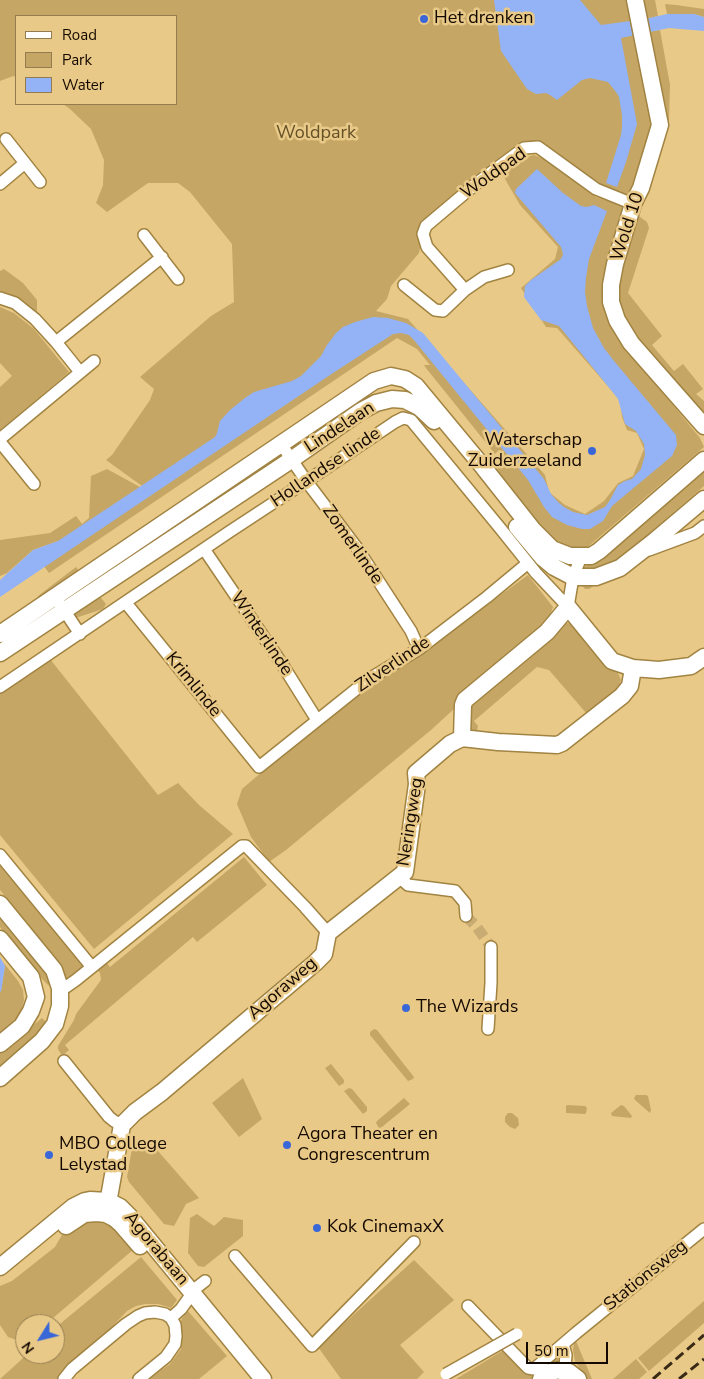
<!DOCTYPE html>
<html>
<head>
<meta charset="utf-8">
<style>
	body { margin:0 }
	#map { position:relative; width:704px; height:1379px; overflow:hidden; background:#e9c987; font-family:"Nunito Sans",sans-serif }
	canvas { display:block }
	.legend { position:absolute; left:15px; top:15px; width:162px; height:90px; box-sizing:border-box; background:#e9c987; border:1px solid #947c51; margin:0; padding:6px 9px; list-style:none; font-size:15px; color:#140900 }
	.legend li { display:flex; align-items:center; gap:10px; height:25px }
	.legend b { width:25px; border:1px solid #947c51 }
	.north { position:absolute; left:15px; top:1314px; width:50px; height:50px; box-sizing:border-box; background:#e9c987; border:1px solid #947c51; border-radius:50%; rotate:234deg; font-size:14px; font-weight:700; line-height:20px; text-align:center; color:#140900 }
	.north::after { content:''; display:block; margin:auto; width:18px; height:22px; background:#3a67d8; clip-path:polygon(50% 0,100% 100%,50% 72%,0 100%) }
	.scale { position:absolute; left:526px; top:1342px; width:82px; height:22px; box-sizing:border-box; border:2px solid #140900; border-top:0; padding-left:6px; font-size:15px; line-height:18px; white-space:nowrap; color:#140900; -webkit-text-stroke:4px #e9c987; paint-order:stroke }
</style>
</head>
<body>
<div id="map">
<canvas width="704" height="1379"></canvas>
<ul class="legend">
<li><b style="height:6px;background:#fff"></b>Road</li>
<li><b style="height:14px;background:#c5a665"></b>Park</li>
<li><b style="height:14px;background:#93b3f6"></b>Water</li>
</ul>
<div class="north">N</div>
<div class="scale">50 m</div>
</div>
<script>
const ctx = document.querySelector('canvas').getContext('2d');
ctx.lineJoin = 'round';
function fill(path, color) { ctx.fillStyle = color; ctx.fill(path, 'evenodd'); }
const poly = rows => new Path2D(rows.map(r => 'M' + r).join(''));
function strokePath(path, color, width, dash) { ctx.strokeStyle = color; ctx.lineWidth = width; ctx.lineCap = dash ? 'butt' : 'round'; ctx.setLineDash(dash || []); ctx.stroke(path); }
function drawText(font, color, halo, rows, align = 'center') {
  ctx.font = font + ' "Nunito Sans",sans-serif'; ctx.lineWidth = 5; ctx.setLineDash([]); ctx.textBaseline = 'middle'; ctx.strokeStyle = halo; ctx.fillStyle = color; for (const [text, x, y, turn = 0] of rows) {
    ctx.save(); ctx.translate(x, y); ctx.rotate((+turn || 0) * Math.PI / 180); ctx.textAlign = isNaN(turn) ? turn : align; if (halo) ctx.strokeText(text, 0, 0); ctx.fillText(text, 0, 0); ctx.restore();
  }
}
fill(poly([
	[0,0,629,0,654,132,630,201,599,188,536,145,419,232,420,248,419,253,391,286,387,299,376,311,408,319,545,475,549,492,565,505,585,514,604,501,618,483,633,476,644,449,637,433,627,430,622,417,620,400,557,328,546,327,521,288,555,259,558,247,520,205,501,172,511,164,523,158,534,155,544,159,596,197,620,205,624,209,609,321,619,339,700,438,704,447,569,563,493,474,495,465,504,455,499,450,495,454,426,368,424,365,430,365,417,349,397,338,49,573,38,558,58,541,33,550,7,573,0,576,0,540,50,533,76,516,82,524,89,518,91,476,107,469,140,487,142,486,106,460,112,455,150,400,154,389,140,377,211,316,234,302,232,244,190,192,178,183,148,183,107,212,96,203,103,185,104,160,91,129,70,109,63,104,176,104,176,16,16,16,16,77,13,76,0,81],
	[641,0,655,0,658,16,645,19],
	[665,4,676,5,704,9,704,17,694,14,667,14],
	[660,30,670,85,669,119,665,131,647,32],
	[636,214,647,222,649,228,628,293,662,336,652,345,674,371,683,364,703,389,696,394,704,401,704,415,628,338,615,285],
	[4,269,23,283,37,300,37,317,0,294,0,271],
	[0,307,14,313,34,329,69,372,0,431,0,387,12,376,0,363],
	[704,466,704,486,654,529,631,555,592,587,589,589,585,589,574,576],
	[76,567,106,604,103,609,63,622,54,623,49,619,40,609,37,602,38,596],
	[528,575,553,607,548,623,431,730,286,850,269,862,251,837,237,804,242,789,291,747,372,685,419,655],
	[567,623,573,624,617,671,621,680,618,689,587,714,549,670,537,667,474,721,478,726,476,735,471,732,467,724,470,701,561,625],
	[50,659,158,795,178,783,199,805,233,834,94,949,0,835,0,692],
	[244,857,267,885,197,942,193,937,65,1045,69,1050,62,1056,58,1049,58,1046,74,1020,76,1014,101,980,100,973,96,968,106,962,110,967],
	[0,863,82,961,83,967,67,981,63,970,0,890],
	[0,912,57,983,54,986,48,985,43,980,0,927],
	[3,962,18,981,23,990,24,1000,20,1017,0,1036,0,991,1,991,5,966],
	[42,1018,48,1024,0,1072,0,1052],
	[374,1029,377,1030,414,1077,413,1079,408,1081,370,1035,370,1032],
	[331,1064,344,1080,344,1083,339,1086,325,1068],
	[243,1078,262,1119,239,1137,212,1103],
	[349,1088,352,1089,367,1107,367,1111,363,1114,344,1091],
	[636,1095,646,1095,648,1096,651,1110,650,1113,635,1100,634,1098],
	[404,1098,410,1104,382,1127,379,1128,376,1123,377,1121],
	[567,1105,585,1106,587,1108,586,1113,585,1114,566,1113,566,1106],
	[621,1105,624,1106,632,1116,631,1118,612,1116,611,1113],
	[508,1113,512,1113,518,1118,519,1125,515,1129,510,1127,505,1122,505,1117],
	[134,1137,144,1148,151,1143,199,1198,186,1204,174,1226,164,1224,129,1182,127,1177],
	[197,1214,214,1226,224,1217,243,1220,243,1236,204,1267,198,1266,188,1253,190,1218],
	[92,1218,112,1227,134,1249,46,1324,25,1324,25,1343,8,1337,0,1325,0,1286,12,1281,55,1247,63,1233],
	[141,1257,177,1300,171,1308,158,1304,145,1304,136,1306,127,1311,92,1348,59,1379,0,1379,21,1360,26,1354,55,1354,55,1328],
	[414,1260,454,1300,400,1345,424,1372,417,1379,341,1379,318,1347],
	[704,1301,704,1323,649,1371,638,1358],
	[188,1311,227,1356,199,1379,148,1379,170,1364,181,1349,180,1322,183,1317],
	[574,1341,576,1341,592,1379,586,1379,575,1361,573,1350],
	[507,1348,531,1376,558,1357,558,1361,534,1379,456,1379],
	[636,1359,647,1372,639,1379,613,1379]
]), '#c5a665');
fill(poly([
	[494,0,580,0,601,25,645,19,667,14,694,14,704,17,704,31,669,28,621,38,637,124,626,162,617,187,606,183,621,135,622,127,622,115,619,97,616,92,608,82,590,78,582,80,557,100,550,95,546,93,536,94,527,89,501,51],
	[537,169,563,193,581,206,587,207,594,205,607,211,589,259,586,278,585,292,587,306,593,328,604,348,614,361,676,435,677,445,672,456,612,506,603,521,590,529,582,529,567,525,552,517,544,507,528,480,435,366,414,340,409,335,401,333,393,334,330,375,0,597,0,580,33,550,58,541,215,437,217,433,220,421,230,410,245,398,254,392,292,381,301,376,321,356,327,345,336,333,343,327,355,322,373,317,388,318,406,323,423,333,544,479,551,494,558,502,564,507,573,512,587,515,605,507,610,500,618,485,625,481,632,479,641,469,645,455,644,444,636,431,625,424,618,399,611,390,559,326,541,320,524,297,525,286,531,280,561,259,563,254,561,247,515,193,516,189],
	[0,957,5,966,1,992,0,991]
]), '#93b3f6');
strokePath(poly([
	[466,916,476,926,491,947]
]), '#c9ac73', 11, [11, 5.5]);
const street = poly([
	[6,139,40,182],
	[0,184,25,163],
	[144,235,178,279],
	[508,270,484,277,465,290,427,247,423,234,426,226,477,183,524,148,538,147,596,189,633,204],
	[404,285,435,310,443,311,465,290],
	[0,298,15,303,35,319,56,342,80,372],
	[56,342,162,257],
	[0,439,94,361],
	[0,442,34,484],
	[281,444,307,482,357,548,411,631,419,649],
	[204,549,282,664,317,720],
	[649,550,695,533,704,526],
	[126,603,259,767,369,679,419,649,487,597,528,563],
	[60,604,80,634],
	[568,607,573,577,581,557],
	[0,687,229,532,325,469,395,422,403,418,411,420,500,528,536,573,568,607],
	[0,855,91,966],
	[399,877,408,885,455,891,465,903,466,916],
	[60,988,66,987,76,980,242,846,246,846,305,907,328,933],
	[488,1029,491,983,491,947],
	[64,1061,109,1117,114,1121,122,1125],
	[235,1256,312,1346,414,1242],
	[468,1306,528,1368,534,1369,576,1333,704,1229],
	[171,1318,181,1309,196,1288,205,1281],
	[563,1344,566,1355,564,1377],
	[64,1379,72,1369,126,1324,138,1316,145,1313,155,1312,165,1314,171,1318,175,1325,176,1336,175,1344,166,1357,139,1379]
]);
const secondary = poly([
	[635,0,660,125,641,188,633,204,615,264,611,285,611,302,617,320,631,343,704,426],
	[517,527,542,557,554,567,573,577,596,577,620,568,652,543,704,499],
	[0,634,374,381,391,376,405,379,416,386,484,468,533,530,552,549,570,556,591,556,599,551,704,460],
	[0,653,291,460,361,411,376,403,392,399,405,400,419,407,434,421],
	[462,738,463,705,465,700,547,632,568,607,612,661,633,668,659,670,691,666,704,657],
	[0,904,54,970,60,988,60,1006,55,1024,42,1041,0,1078],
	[0,939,31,977,36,997,31,1011,22,1026,0,1044],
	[106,1214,122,1125,135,1112,162,1092,315,963,324,954,328,933,405,872,417,784,416,773,450,744,462,738,498,742,557,745,562,743,622,696,630,686,633,668],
	[66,1226,84,1214,97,1213,106,1214,114,1218,121,1224,140,1246],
	[0,1267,73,1207,85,1201,90,1200,108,1201,120,1207,130,1217,263,1379],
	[541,1379,550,1372,560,1370,569,1372,578,1379]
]);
strokePath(street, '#a18342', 14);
strokePath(secondary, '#a18342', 19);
strokePath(street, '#fff', 11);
strokePath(secondary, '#fff', 16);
strokePath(poly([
	[653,1379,704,1335],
	[679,1379,704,1359]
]), '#392a17', 3, [10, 5]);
const streetBridge = poly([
	[446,1374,517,1334]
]);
strokePath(streetBridge, '#a18342', 14, []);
strokePath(streetBridge, '#fff', 11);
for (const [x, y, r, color] of [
	[424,19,5,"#3a67d8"],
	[592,451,5,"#3a67d8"],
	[406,1008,5,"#3a67d8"],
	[287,1145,5,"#3a67d8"],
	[49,1155,5,"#3a67d8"],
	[317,1228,5,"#3a67d8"]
]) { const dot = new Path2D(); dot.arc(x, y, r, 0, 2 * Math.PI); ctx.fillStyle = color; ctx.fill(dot); strokePath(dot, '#e9c987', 2); }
drawText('18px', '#140900', '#e9c987', [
	["Het drenken",434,19],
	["Waterschap",582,441,"right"],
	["Zuiderzeeland",582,462,"right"],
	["The Wizards",416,1008],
	["Agora Theater en",297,1135],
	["Congrescentrum",297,1156],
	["MBO College",59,1145],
	["Lelystad",59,1166],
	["Kok CinemaxX",327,1228]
], 'left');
drawText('18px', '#645128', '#e9c987', [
	["Woldpark",316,134]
]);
drawText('18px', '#140900', '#e9c987', [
	["Woldpad",494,174,-35],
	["Wold 10",628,227,-72],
	["Lindelaan",340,428,-33],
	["Hollandse linde",326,468,-34],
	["Zomerlinde",352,545,55],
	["Winterlinde",261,634,56],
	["Zilverlinde",393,665,-34],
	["Krimlinde",193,685,51],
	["Neringweg",411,822,-81],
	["Agoraweg",283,989,-41],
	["Agorabaan",156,1249,50],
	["Stationsweg",646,1276,-39]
]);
</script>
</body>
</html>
